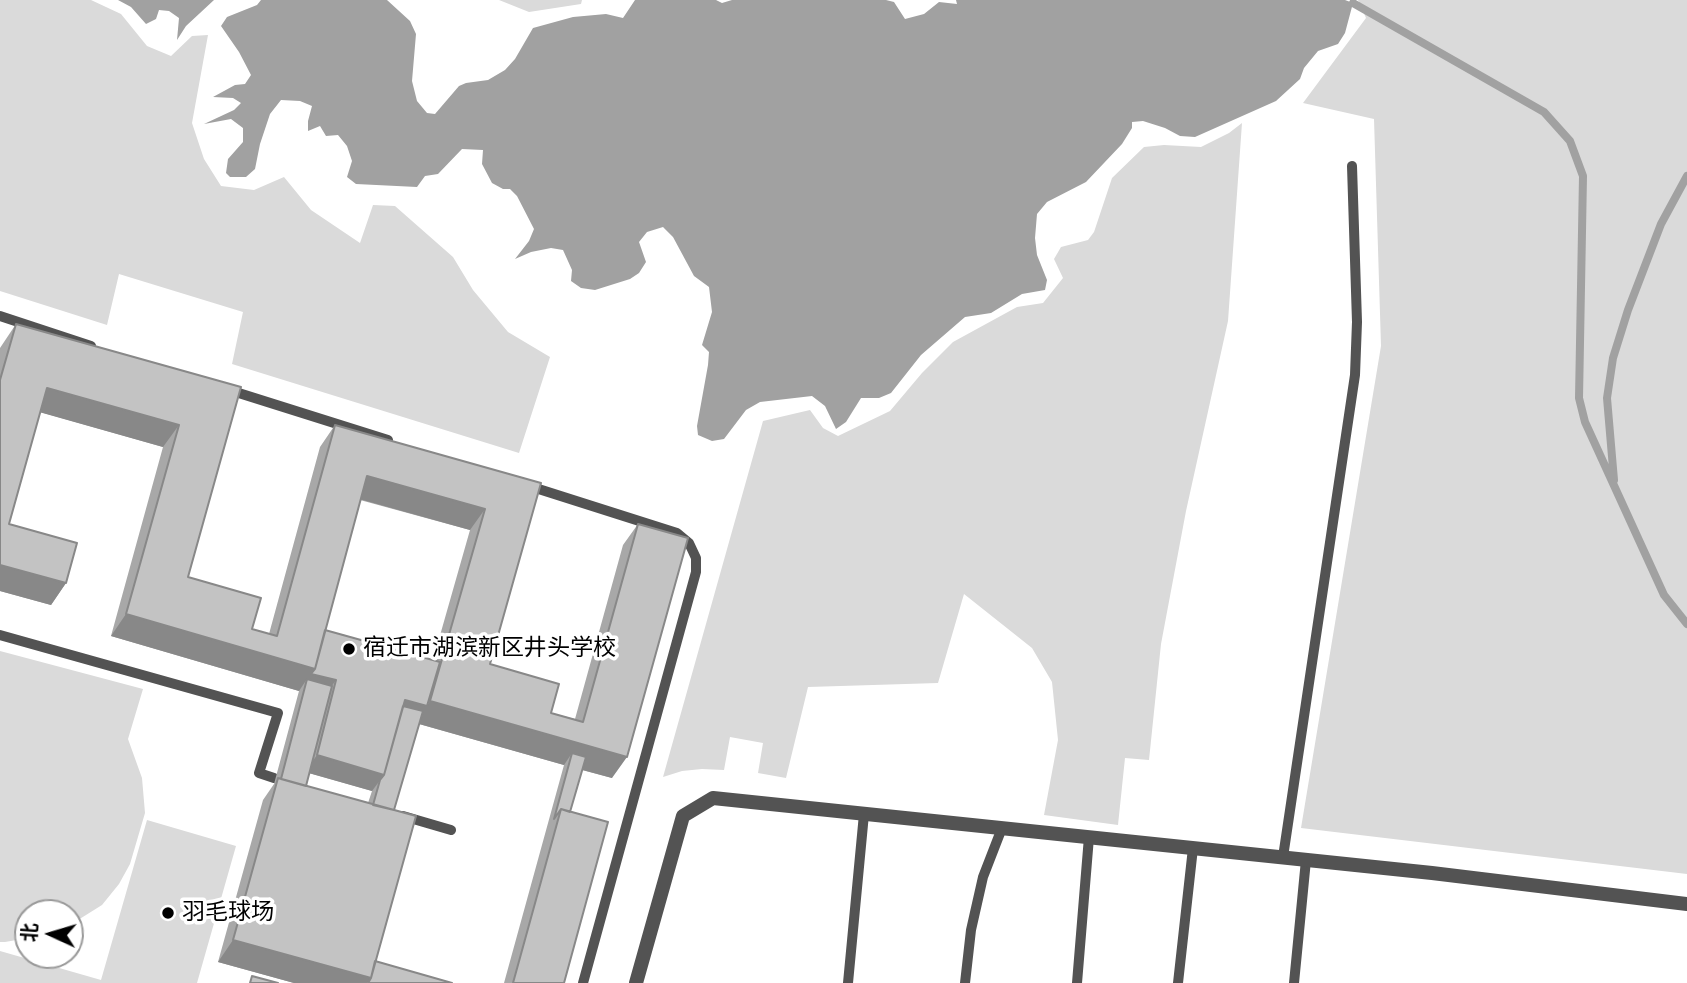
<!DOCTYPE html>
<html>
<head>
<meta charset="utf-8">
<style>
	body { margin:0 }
	#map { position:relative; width:1687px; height:983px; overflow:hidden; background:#fff; font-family:"Nunito Sans","Noto Sans SC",sans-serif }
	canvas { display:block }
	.north { position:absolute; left:14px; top:899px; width:70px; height:70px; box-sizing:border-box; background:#fff; border:2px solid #999; border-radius:50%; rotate:274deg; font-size:19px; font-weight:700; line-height:28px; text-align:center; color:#000 }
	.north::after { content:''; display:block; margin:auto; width:24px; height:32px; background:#000; clip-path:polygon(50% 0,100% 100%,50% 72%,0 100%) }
</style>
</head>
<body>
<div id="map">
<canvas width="1687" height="983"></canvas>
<div class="north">北</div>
</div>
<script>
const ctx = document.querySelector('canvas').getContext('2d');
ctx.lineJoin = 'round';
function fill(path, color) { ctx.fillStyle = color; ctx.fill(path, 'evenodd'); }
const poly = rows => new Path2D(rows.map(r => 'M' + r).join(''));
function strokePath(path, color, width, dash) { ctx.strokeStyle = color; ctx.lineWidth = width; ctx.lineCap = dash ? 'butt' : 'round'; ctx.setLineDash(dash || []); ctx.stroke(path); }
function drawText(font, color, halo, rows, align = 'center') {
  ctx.font = font + ' "Nunito Sans","Noto Sans SC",sans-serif'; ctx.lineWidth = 7; ctx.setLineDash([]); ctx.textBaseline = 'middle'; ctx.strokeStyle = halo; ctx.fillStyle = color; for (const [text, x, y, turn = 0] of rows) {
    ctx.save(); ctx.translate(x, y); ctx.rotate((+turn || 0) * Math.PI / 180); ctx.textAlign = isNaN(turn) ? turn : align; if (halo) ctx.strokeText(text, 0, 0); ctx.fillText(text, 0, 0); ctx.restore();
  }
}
fill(poly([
	[0,0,91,0,121,14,147,46,171,56,192,36,208,35,192,123,204,159,221,186,254,190,284,177,311,210,360,243,373,205,395,206,453,257,473,290,508,332,550,357,519,453,232,364,243,312,119,274,107,325,0,291],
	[499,0,582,0,581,4,529,12],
	[1358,0,1687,0,1687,874,1301,828,1381,346,1374,119,1303,103,1366,18],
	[1242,123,1228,321,1186,511,1161,644,1149,760,1125,758,1118,825,1044,815,1058,740,1052,682,1032,648,964,594,938,683,808,687,786,778,758,773,763,743,730,737,724,770,702,769,682,771,663,777,763,421,810,410,823,428,838,436,890,411,922,373,953,342,1017,307,1043,303,1063,278,1054,259,1061,247,1088,240,1094,232,1112,178,1144,147,1164,145,1201,147,1229,133],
	[0,651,143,689,128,739,142,778,145,813,130,864,119,884,102,905,70,925,70,913,28,913,28,938,5,942,0,942],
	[147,820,236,846,197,983,0,983,0,951,101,980]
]), '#dadada');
fill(poly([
	[118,0,214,0,186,26,177,40,179,18,169,11,159,10,156,19,146,24,131,7],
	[261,0,387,0,410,21,416,34,412,81,417,101,427,113,435,114,459,86,466,83,488,80,505,70,515,59,533,28,573,17,606,14,623,18,635,0,716,0,722,3,732,0,886,0,894,2,905,19,924,14,939,2,957,4,956,0,1345,0,1353,3,1345,33,1338,44,1318,51,1304,68,1300,79,1276,101,1195,137,1180,136,1165,128,1143,121,1132,122,1132,128,1122,144,1086,182,1047,202,1037,214,1035,238,1037,255,1047,280,1045,290,1022,294,991,313,965,317,921,355,891,393,879,398,861,398,846,422,836,429,825,406,812,396,760,402,746,410,724,439,712,441,698,435,697,426,708,365,709,352,702,345,712,312,709,287,694,276,673,237,663,227,647,232,639,242,646,262,639,273,630,279,595,290,581,288,571,281,572,270,563,250,551,248,531,252,515,259,529,241,534,229,517,196,510,189,503,189,492,183,482,164,483,150,462,149,438,174,425,176,417,187,356,184,347,177,352,161,347,146,338,135,326,136,320,126,308,131,308,121,312,106,300,101,281,100,270,114,260,144,255,169,246,177,230,177,226,173,228,159,243,142,243,128,231,119,204,124,234,110,241,103,233,98,213,97,235,85,245,84,251,75,239,52,221,26,227,17,257,5]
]), '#a1a1a1');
strokePath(poly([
	[1353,3,1544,112,1570,141,1583,176,1579,398,1585,422,1664,595,1687,624],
	[1614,480,1607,398,1613,358,1628,310,1661,224,1687,176]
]), '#a1a1a1', 8);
strokePath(poly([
	[0,316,91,346],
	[226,389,388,440],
	[526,485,677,533,689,543,696,558,696,572,583,983],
	[0,635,278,713,259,773,274,778],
	[403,816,451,830],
	[1283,857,1355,375,1357,322,1352,166],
	[848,983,864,814],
	[965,983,971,930,983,877,1002,828],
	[1077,983,1089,837],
	[1178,983,1193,848],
	[1294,983,1306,860]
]), '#535353', 10);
strokePath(poly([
	[636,983,683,816,713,798,1432,873,1687,904]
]), '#535353', 14);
fill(poly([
	[16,324,241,387,188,577,252,629,269,634,320,447,335,425,541,483,490,664,551,713,575,719,623,545,638,524,612,778,582,770,570,812,564,983,504,983,564,765,419,724,394,810,375,961,452,983,294,983,218,962,263,800,274,784,299,691,111,636,163,447,40,412,9,524,66,583,51,605,0,591,0,348],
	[360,500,470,530,433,660,325,630],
	[309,773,372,791,368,803,306,786]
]), '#a8a8a8');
fill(poly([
	[47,388,179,425,163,447,32,410],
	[367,476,485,509,470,530,352,497],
	[0,565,66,583,51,605,0,591],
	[126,614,315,669,336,680,324,697,307,679,299,691,111,636],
	[405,700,427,706,430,701,627,757,612,778,568,766,572,753,564,765,398,718],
	[317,755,384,775,372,791,305,772],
	[233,940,371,978,367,983,294,983,218,962]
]), '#888');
const building = poly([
	[16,324,241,387,188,577,261,598,252,629,277,636,335,425,541,483,490,664,559,684,551,713,583,722,638,524,688,538,627,757,430,701,485,509,367,476,315,669,126,614,179,425,47,388,9,524,77,543,66,583,0,565,0,380,16,324],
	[325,630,440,662,427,706,405,700,384,775,317,755,336,680,311,674,315,669,325,630],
	[307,679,332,686,306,786,281,779,307,679],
	[403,706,423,711,394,810,373,805,380,780,384,775,403,706],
	[572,753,586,757,570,812,561,809,554,819,572,753],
	[278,778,416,816,371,978,233,940,278,778],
	[561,809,608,822,564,983,513,983,561,809],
	[375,961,452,983,368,983,371,978,375,961],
	[252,976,278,983,250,983,252,976]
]);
fill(building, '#c3c3c3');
strokePath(building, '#888', 2);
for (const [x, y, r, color] of [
	[349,649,7,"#000"],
	[168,913,7,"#000"]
]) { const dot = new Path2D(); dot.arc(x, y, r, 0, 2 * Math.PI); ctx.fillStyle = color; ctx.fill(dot); strokePath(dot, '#fff', 2.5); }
drawText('23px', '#000', '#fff', [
	["宿迁市湖滨新区井头学校",363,649],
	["羽毛球场",182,913]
], 'left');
</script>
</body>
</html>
